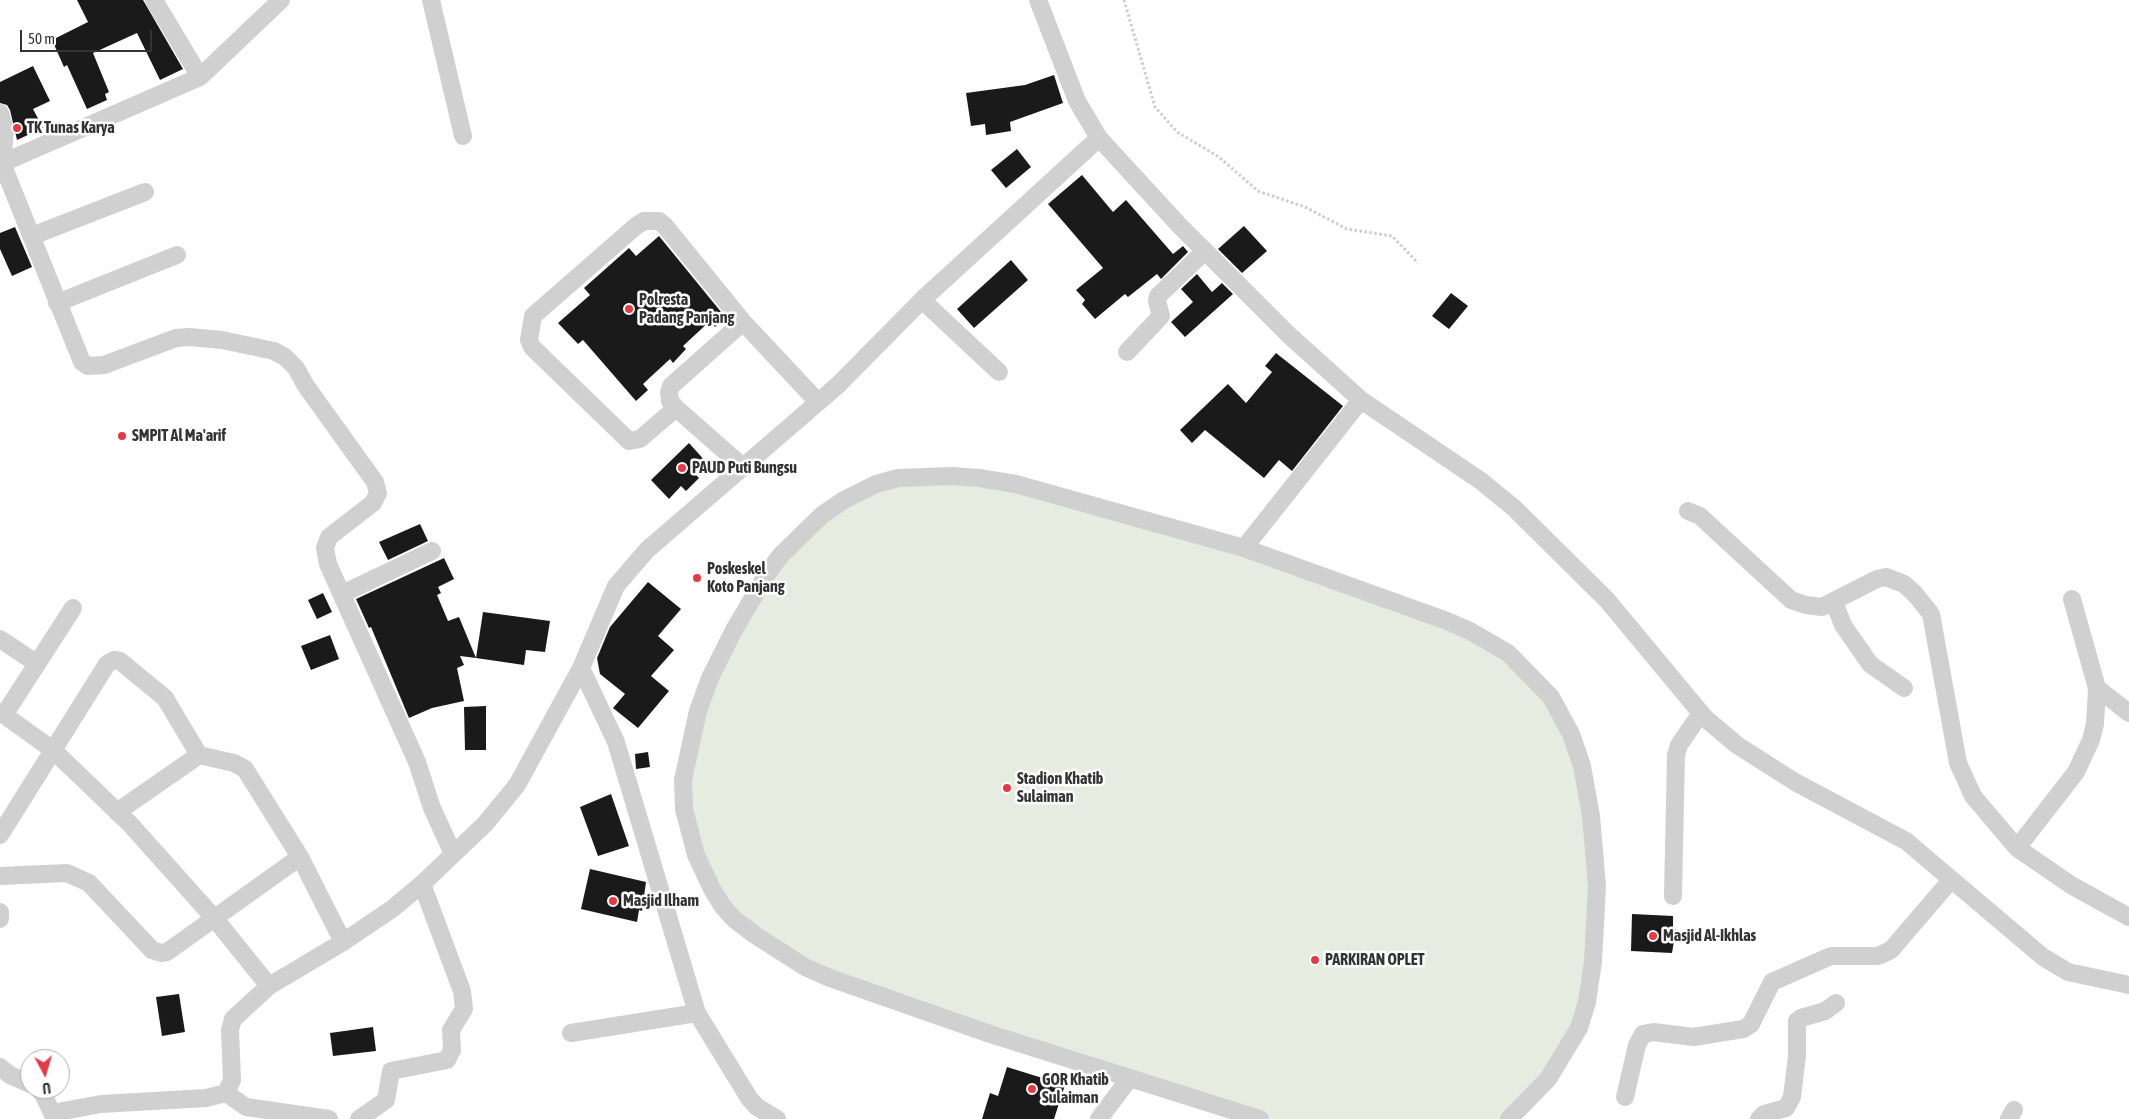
<!DOCTYPE html>
<html>
<head>
<meta charset="utf-8">
<style>
	body { margin:0 }
	#map { position:relative; width:2129px; height:1119px; overflow:hidden; background:#fff; font-family:"Asap Condensed",sans-serif }
	canvas { display:block }
	.north { position:absolute; left:20px; top:1049px; width:50px; height:50px; box-sizing:border-box; background:#fff; border:1px solid #adadad; border-radius:50%; rotate:174deg; font-size:14px; font-weight:700; line-height:20px; text-align:center; color:#333 }
	.north::after { content:''; display:block; margin:auto; width:18px; height:22px; background:#e63946; clip-path:polygon(50% 0,100% 100%,50% 72%,0 100%) }
	.scale { position:absolute; left:20px; top:30px; width:132px; height:22px; box-sizing:border-box; border:2px solid #333; border-top:0; padding-left:6px; font-size:15px; line-height:18px; white-space:nowrap; color:#333; -webkit-text-stroke:4px #fff; paint-order:stroke }
</style>
</head>
<body>
<div id="map">
<canvas width="2129" height="1119"></canvas>
<div class="north">U</div>
<div class="scale">50 m</div>
</div>
<script>
const ctx = document.querySelector('canvas').getContext('2d');
ctx.lineJoin = 'round';
function fill(path, color) { ctx.fillStyle = color; ctx.fill(path, 'evenodd'); }
const poly = rows => new Path2D(rows.map(r => 'M' + r).join(''));
function strokePath(path, color, width, dash) { ctx.strokeStyle = color; ctx.lineWidth = width; ctx.lineCap = dash ? 'butt' : 'round'; ctx.setLineDash(dash || []); ctx.stroke(path); }
function drawText(font, color, halo, rows, align = 'center') {
  ctx.font = font + ' "Asap Condensed",sans-serif'; ctx.lineWidth = 5; ctx.setLineDash([]); ctx.textBaseline = 'middle'; ctx.strokeStyle = halo; ctx.fillStyle = color; for (const [text, x, y, turn = 0] of rows) {
    ctx.save(); ctx.translate(x, y); ctx.rotate((+turn || 0) * Math.PI / 180); ctx.textAlign = isNaN(turn) ? turn : align; if (halo) ctx.strokeText(text, 0, 0); ctx.fillText(text, 0, 0); ctx.restore();
  }
}
fill(poly([
	[952,478,1157,525,1469,633,1538,685,1569,735,1593,856,1585,1002,1556,1064,1505,1119,1268,1119,831,976,725,905,687,819,694,740,736,631,804,535,877,486]
]), '#e6ecdf');
fill(poly([
	[77,0,143,0,183,69,160,80,137,33,93,53,109,92,105,94,107,100,87,109,67,65,64,67,52,40,88,22],
	[33,66,50,101,33,109,43,128,17,140,10,110,7,105,0,103,0,82],
	[1054,75,1063,103,1010,122,1011,131,986,135,985,124,971,126,966,93,1025,85],
	[1017,149,1031,167,1006,188,991,170],
	[1082,175,1113,212,1126,200,1173,254,1183,246,1188,252,1161,279,1157,274,1128,297,1125,294,1095,319,1082,304,1085,300,1076,290,1103,268,1048,204],
	[1244,226,1267,251,1242,273,1218,249],
	[15,227,32,267,12,276,0,249,0,233],
	[659,236,726,318,715,327,710,321,683,346,686,349,673,363,670,359,643,384,648,390,636,401,583,340,578,344,558,323,590,295,584,288,629,248,636,256],
	[1011,260,1028,280,974,328,957,309],
	[1197,274,1212,292,1222,283,1233,294,1185,337,1171,322,1193,302,1181,289],
	[1451,293,1468,306,1449,329,1432,316],
	[1276,353,1343,406,1292,471,1279,460,1264,478,1205,430,1192,443,1180,430,1228,384,1246,403,1272,372,1265,366],
	[689,443,707,463,695,474,699,478,686,491,681,486,669,499,651,480],
	[420,524,428,541,388,560,379,542],
	[444,558,454,579,438,587,441,593,437,595,448,621,459,617,476,658,460,656,464,665,457,668,464,701,432,708,409,718,371,627,369,628,356,599],
	[648,582,681,609,658,636,674,650,651,676,669,691,638,728,613,708,625,694,600,674,597,658,610,627],
	[323,593,332,612,317,619,308,600],
	[483,612,550,621,545,652,526,650,524,665,476,658],
	[330,635,339,659,311,670,301,646],
	[486,706,486,750,465,750,464,707],
	[648,752,650,767,636,769,635,754],
	[611,794,629,846,598,856,580,807],
	[590,869,646,882,642,911,639,910,637,922,581,909],
	[1632,914,1673,916,1673,929,1676,929,1672,953,1631,951],
	[179,994,185,1032,162,1036,156,997],
	[373,1027,376,1051,333,1056,330,1033],
	[1007,1067,1065,1085,1054,1119,982,1119,990,1093,998,1096]
]), '#1a1a1a');
strokePath(poly([
	[1124,0,1155,107,1177,132,1219,157,1258,191,1305,207,1347,229,1392,236,1418,263]
]), '#cdcdcd', 3, [2.5, 2.5]);
strokePath(poly([
	[154,0,200,77],
	[431,0,463,136],
	[1038,0,1077,101,1099,138,1178,224,1290,336,1361,400,1481,481,1514,508,1607,600,1705,718,1737,745,1795,782,1906,841,2043,957,2068,972,2129,985],
	[0,113,5,130,2,163,82,362,88,366,104,365,176,338,189,337,222,340,274,351,285,357,296,368,306,386,375,482,378,493,373,503,329,537,325,548,328,564,417,762,432,808,453,854],
	[0,164,200,77,281,0],
	[32,236,145,192],
	[922,300,999,372],
	[57,303,177,255],
	[743,322,671,386,669,392,670,401,676,408,743,467],
	[1127,352,1161,316,1157,301,1158,296,1205,251],
	[676,408,640,439,629,441,532,347,529,340,533,316,636,226,644,221,659,221,665,226,743,322,817,401],
	[1688,511,1700,516,1791,600,1806,605,1822,607,1877,579,1886,577,1904,584,1915,594,1931,614,1958,763,1973,796,2017,848,2071,885,2129,917],
	[1244,548,1361,400],
	[342,594,432,551],
	[1834,602,1843,625,1870,664,1904,688],
	[0,639,36,663],
	[581,668,616,742,697,1013,749,1098,757,1107,777,1119],
	[2097,688,2129,713],
	[0,712,53,750,130,824,215,919,269,986],
	[4,715,73,608],
	[117,812,199,755],
	[0,835,107,664,114,660,120,661,165,698,199,755,234,763,245,769,300,857,343,942],
	[2017,848,2076,772,2091,740,2095,724,2097,688,2072,599],
	[0,876,67,873,89,883,152,950,161,953,167,952,300,857],
	[1673,896,1676,755,1679,745,1701,713],
	[0,912,0,919],
	[571,1033,697,1013],
	[0,1067,10,1075,30,1084],
	[38,1089,43,1094,52,1113],
	[226,1093,246,1107,329,1119],
	[1625,1097,1637,1045,1643,1034,1653,1032,1694,1037,1743,1029,1751,1024,1772,982,1831,956,1878,956,1891,950,1951,880],
	[57,1119,52,1113,101,1104,206,1098,226,1093,232,1080,230,1030,233,1019,269,986,343,942,392,909,422,884,485,824,517,785,581,668,616,586,647,550,838,385,922,300,1099,138],
	[359,1119,386,1100,391,1071,447,1060,452,1050,451,1030,464,1009,462,991,422,884],
	[1099,1119,1129,1079],
	[1260,1119,990,1034,830,978,805,967,755,935,734,919,723,907,712,889,696,855,684,809,683,780,698,711,710,678,734,630,767,574,780,556,822,515,844,500,876,484,898,478,952,476,979,478,1016,484,1244,548,1447,621,1470,631,1508,653,1551,697,1571,734,1582,766,1591,816,1597,886,1593,962,1587,1002,1579,1028,1548,1079,1509,1119],
	[1759,1119,1764,1114,1786,1108,1792,1097,1797,1056,1797,1021,1801,1018,1825,1011,1836,1003],
	[2009,1119,2014,1110]
]), '#d0d0d0', 18);
for (const [x, y, r, color] of [
	[17,128,5,"#e63946"],
	[629,309,5,"#e63946"],
	[122,436,5,"#e63946"],
	[682,468,5,"#e63946"],
	[697,578,5,"#e63946"],
	[1007,788,5,"#e63946"],
	[613,901,5,"#e63946"],
	[1653,936,5,"#e63946"],
	[1315,960,5,"#e63946"],
	[1032,1089,5,"#e63946"]
]) { const dot = new Path2D(); dot.arc(x, y, r, 0, 2 * Math.PI); ctx.fillStyle = color; ctx.fill(dot); strokePath(dot, '#fff', 2); }
drawText('bold 16px', '#333', '#fff', [
	["TK Tunas Karya",27,128],
	["Polresta",639,300],
	["Padang Panjang",639,318],
	["SMPIT Al Ma'arif",132,436],
	["PAUD Puti Bungsu",692,468],
	["Poskeskel",707,569],
	["Koto Panjang",707,587],
	["Stadion Khatib",1017,779],
	["Sulaiman",1017,797],
	["Masjid Ilham",623,901],
	["Masjid Al-Ikhlas",1663,936],
	["PARKIRAN OPLET",1325,960],
	["GOR Khatib",1042,1080],
	["Sulaiman",1042,1098]
], 'left');
</script>
</body>
</html>
